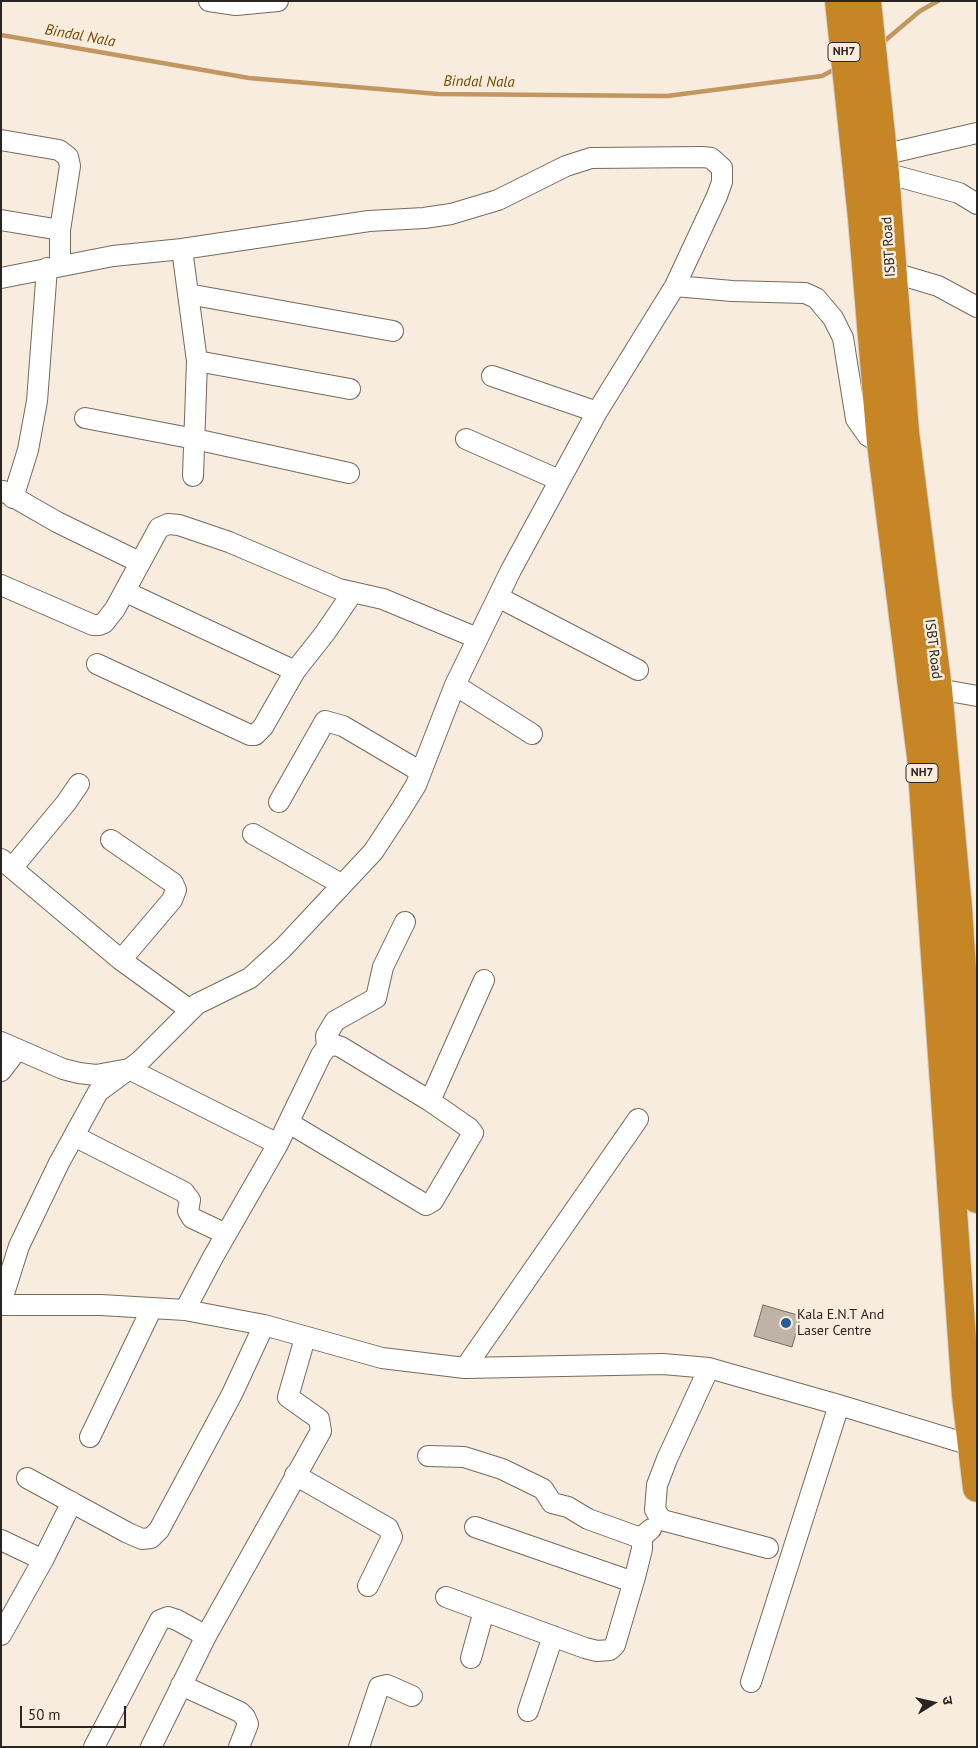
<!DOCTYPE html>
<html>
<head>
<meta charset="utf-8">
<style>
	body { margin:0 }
	#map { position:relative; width:978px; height:1748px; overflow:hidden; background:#f7ecde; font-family:"PT Sans","Noto Sans Devanagari",sans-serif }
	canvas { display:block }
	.frame { position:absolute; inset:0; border:2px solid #2a2520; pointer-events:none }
	.north { position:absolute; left:908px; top:1678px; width:50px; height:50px; -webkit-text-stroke:4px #f7ecde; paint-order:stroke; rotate:80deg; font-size:14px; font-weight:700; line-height:20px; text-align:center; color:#2a2520 }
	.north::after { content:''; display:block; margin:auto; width:18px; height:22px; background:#2a2520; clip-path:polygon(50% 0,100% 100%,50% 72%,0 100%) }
	.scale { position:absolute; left:20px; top:1706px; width:106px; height:22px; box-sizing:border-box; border:2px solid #2a2520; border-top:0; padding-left:6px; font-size:15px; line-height:18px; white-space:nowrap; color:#2a2520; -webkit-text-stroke:4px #f7ecde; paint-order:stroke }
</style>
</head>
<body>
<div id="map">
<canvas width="978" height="1748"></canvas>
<div class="frame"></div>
<div class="north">उ</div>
<div class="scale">50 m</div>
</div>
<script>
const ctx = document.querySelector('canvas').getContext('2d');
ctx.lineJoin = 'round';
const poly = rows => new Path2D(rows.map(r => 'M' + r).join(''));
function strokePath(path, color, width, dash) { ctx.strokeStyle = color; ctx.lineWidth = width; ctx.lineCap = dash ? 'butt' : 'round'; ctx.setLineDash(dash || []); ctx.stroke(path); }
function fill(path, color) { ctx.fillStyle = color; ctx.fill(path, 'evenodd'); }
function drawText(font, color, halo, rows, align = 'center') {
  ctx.font = font + ' "PT Sans",sans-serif'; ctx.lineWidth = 5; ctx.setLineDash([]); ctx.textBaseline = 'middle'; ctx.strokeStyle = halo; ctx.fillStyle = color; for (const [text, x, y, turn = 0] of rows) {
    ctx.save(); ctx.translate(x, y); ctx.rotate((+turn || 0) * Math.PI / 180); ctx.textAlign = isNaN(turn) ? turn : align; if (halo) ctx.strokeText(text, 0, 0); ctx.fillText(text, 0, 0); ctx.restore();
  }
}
strokePath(poly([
	[1,35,249,78,438,94,667,96,822,76,837,68],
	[881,44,920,11,938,1]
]), '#c2965f', 4.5);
const building = poly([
	[763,1305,801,1316,792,1347,754,1336,763,1305]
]);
fill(building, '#beb3a6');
strokePath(building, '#766c60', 1);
const minor = poly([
	[209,1,236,5,278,1],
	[1,140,59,150,68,157,70,166,60,230,60,265],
	[882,155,977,133],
	[885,173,959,193,977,204],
	[1,220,60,230],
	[182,249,197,361,193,476],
	[891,272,938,286,977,307],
	[1,278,113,256,182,249,369,221,424,218,451,214,498,200,566,166,591,158,703,157,711,158,722,168,722,182,717,196,675,286,597,412,511,570,455,685,416,785,400,811,373,852,283,948,250,978,197,1004,140,1061,98,1092,59,1163,19,1246,1,1303],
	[675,286,732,291,805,293,816,298,833,318,843,338,856,419,868,436,881,443,890,441],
	[188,294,393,331],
	[197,361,350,389],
	[492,376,597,412],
	[85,418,195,439,349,473],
	[466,439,559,480],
	[3,491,57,522,139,562],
	[13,498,28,450,37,401,47,268],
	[1,585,93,625,99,625,104,623,115,609,159,528,168,524,179,525,229,542,339,589,383,599,477,638],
	[126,592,295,671],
	[498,597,638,670],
	[97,664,250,735,255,735,263,727,295,671,325,633,353,592],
	[455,685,532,734],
	[938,689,977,696],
	[279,802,325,721,343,726,421,772],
	[253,834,341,884],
	[111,840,173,883,176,890,172,900,121,960],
	[1,859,121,960,190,1010],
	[12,868,66,803,79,784],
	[1,1042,63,1069,79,1073,96,1075,129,1069,278,1144],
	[327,1047,326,1036,335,1021,376,998,383,967,405,922],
	[1,1071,17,1050],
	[430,1101,484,980],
	[74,1136,184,1192,190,1200,188,1211,192,1218,226,1234],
	[1,1305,101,1305,185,1310,264,1325,382,1358,465,1368,663,1364,709,1368,839,1405,977,1447],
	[185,1310,213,1257,278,1144,321,1055,327,1047,335,1045,341,1047,430,1101,469,1128,473,1133,433,1201,426,1205,289,1123],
	[465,1368,638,1119],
	[709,1368,667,1459,657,1485,655,1510,662,1520,768,1548],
	[90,1437,152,1308],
	[428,1456,464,1457,502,1469,543,1489,552,1503,568,1507,588,1519,635,1536,642,1537,651,1529],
	[295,1475,388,1528,392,1537,368,1586],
	[27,1478,128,1533,142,1539,151,1538,159,1530,232,1394,264,1325],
	[475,1527,633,1582],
	[1,1540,43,1560],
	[446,1597,585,1648,597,1651,610,1650,615,1645,635,1577,642,1549,642,1537],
	[1,1635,43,1560,72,1502],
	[471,1658,484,1611],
	[751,1682,839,1405],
	[181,1685,240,1712,245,1717,248,1724,239,1747],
	[528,1711,553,1636],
	[94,1747,160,1620,168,1617,177,1620,206,1636],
	[151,1747,206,1636,321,1431,319,1419,288,1397,305,1338],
	[359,1747,379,1687,387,1685,412,1696]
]);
const highway = poly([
	[839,1,862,218,881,443,921,757,966,1396,977,1488],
	[867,1,885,173,905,432,938,689,958,908,977,1199]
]);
strokePath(minor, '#746a5e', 22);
strokePath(highway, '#d0cfce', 30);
strokePath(minor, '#fff', 20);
strokePath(highway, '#c68626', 28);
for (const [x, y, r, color] of [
	[786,1323,6,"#265d95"]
]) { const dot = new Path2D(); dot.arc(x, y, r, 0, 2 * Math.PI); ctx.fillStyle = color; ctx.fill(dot); strokePath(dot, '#f7ecde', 2); }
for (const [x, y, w] of [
	[844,52,32],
	[922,773,32]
]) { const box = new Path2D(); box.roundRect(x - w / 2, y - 9.5, w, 19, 4); ctx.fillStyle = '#f7ecde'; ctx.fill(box); strokePath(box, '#2a2520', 1); }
drawText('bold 12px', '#2a2520', null, [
	["NH7",844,52],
	["NH7",922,773]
]);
drawText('14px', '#2a2520', '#f7ecde', [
	["ISBT Road",889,247,-94],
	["ISBT Road",933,649,83]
]);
drawText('14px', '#2a2520', '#f7ecde', [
	["Kala E.N.T And",797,1315],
	["Laser Centre",797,1331]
], 'left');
drawText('italic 15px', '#724800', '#f7ecde', [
	["Bindal Nala",80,36,10],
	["Bindal Nala",479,82,1]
]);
</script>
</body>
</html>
